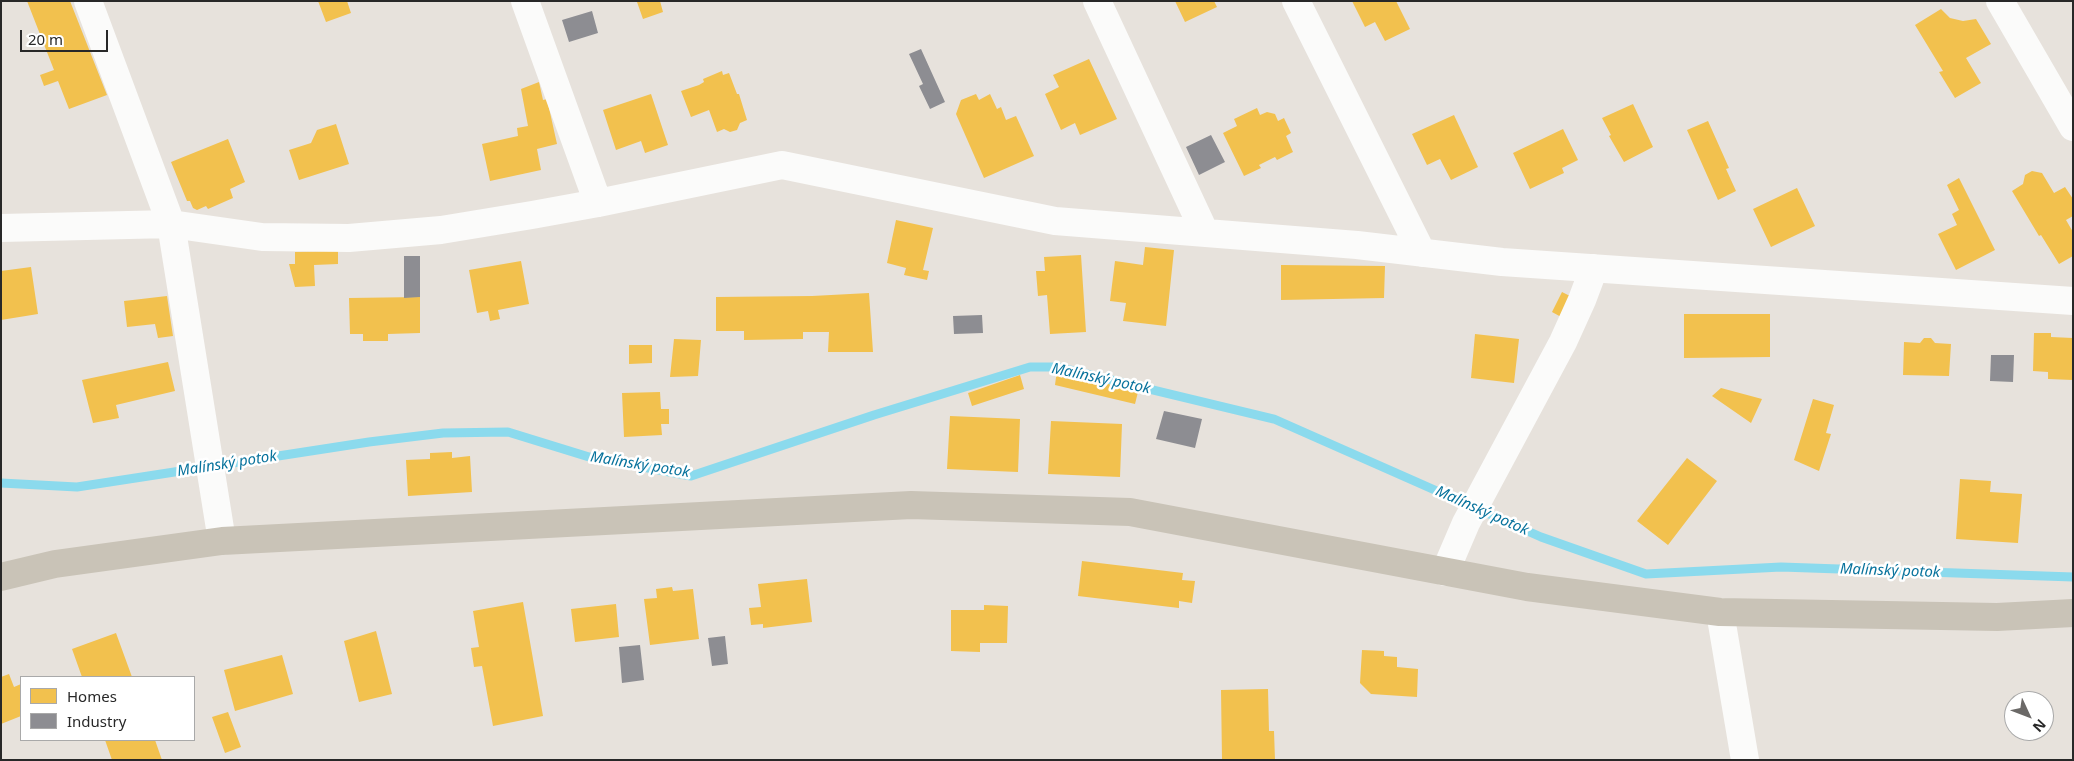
<!DOCTYPE html>
<html>
<head>
<meta charset="utf-8">
<style>
	body { margin:0 }
	#map { position:relative; width:2074px; height:761px; overflow:hidden; background:#e7e2dc; font-family:"Noto Sans",sans-serif }
	canvas { display:block }
	.frame { position:absolute; inset:0; border:2px solid #282828; pointer-events:none }
	.legend { position:absolute; left:20px; top:676px; width:175px; height:65px; box-sizing:border-box; background:#fff; border:1px solid #a9a9a9; margin:0; padding:6px 9px; list-style:none; font-size:15px; color:#282828 }
	.legend li { display:flex; align-items:center; gap:10px; height:25px }
	.legend b { width:25px; border:1px solid #a9a9a9 }
	.north { position:absolute; left:2004px; top:691px; width:50px; height:50px; box-sizing:border-box; background:#fff; border:1px solid #a9a9a9; border-radius:50%; rotate:133deg; font-size:14px; font-weight:700; line-height:20px; text-align:center; color:#282828 }
	.north::after { content:''; display:block; margin:auto; width:18px; height:22px; background:#6b6967; clip-path:polygon(50% 0,100% 100%,50% 72%,0 100%) }
	.scale { position:absolute; left:20px; top:30px; width:88px; height:22px; box-sizing:border-box; border:2px solid #282828; border-top:0; padding-left:6px; font-size:15px; line-height:18px; white-space:nowrap; color:#282828; -webkit-text-stroke:4px #fff; paint-order:stroke }
</style>
</head>
<body>
<div id="map">
<canvas width="2074" height="761"></canvas>
<div class="frame"></div>
<ul class="legend">
<li><b style="height:14px;background:#f2c14e"></b>Homes</li>
<li><b style="height:14px;background:#8d8d92"></b>Industry</li>
</ul>
<div class="north">N</div>
<div class="scale">20 m</div>
</div>
<script>
const ctx = document.querySelector('canvas').getContext('2d');
ctx.lineJoin = 'round';
function fill(path, color) { ctx.fillStyle = color; ctx.fill(path, 'evenodd'); }
const poly = rows => new Path2D(rows.map(r => 'M' + r).join(''));
function strokePath(path, color, width, dash) { ctx.strokeStyle = color; ctx.lineWidth = width; ctx.lineCap = dash ? 'butt' : 'round'; ctx.setLineDash(dash || []); ctx.stroke(path); }
function drawText(font, color, halo, rows, align = 'center') {
  ctx.font = font + ' "Noto Sans",sans-serif'; ctx.lineWidth = 5; ctx.setLineDash([]); ctx.textBaseline = 'middle'; ctx.strokeStyle = halo; ctx.fillStyle = color; for (const [text, x, y, turn = 0] of rows) {
    ctx.save(); ctx.translate(x, y); ctx.rotate((+turn || 0) * Math.PI / 180); ctx.textAlign = isNaN(turn) ? turn : align; if (halo) ctx.strokeText(text, 0, 0); ctx.fillText(text, 0, 0); ctx.restore();
  }
}
fill(poly([
	[27,1,70,1,107,95,69,109,58,81,44,86,40,75,54,70],
	[318,1,347,1,351,13,326,22],
	[640,1,660,1,663,12,643,19,637,2],
	[1175,1,1214,1,1217,7,1185,22],
	[1352,1,1396,1,1410,29,1385,41,1375,22,1365,27],
	[1941,9,1950,18,1963,21,1976,19,1991,44,1966,58,1981,83,1955,98,1939,72,1943,71,1915,25],
	[1089,59,1117,119,1080,135,1075,123,1061,130,1045,94,1059,87,1053,75],
	[722,71,723,75,729,73,737,94,739,94,747,120,740,123,737,130,730,132,724,129,717,132,709,110,691,117,681,91,699,85,704,82,703,79],
	[539,82,543,100,547,99,557,144,537,149,541,170,490,181,482,144,518,136,517,128,528,126,521,89],
	[651,94,668,145,645,153,641,141,616,150,603,110],
	[976,94,979,100,990,94,997,109,1001,107,1006,120,1016,116,1034,156,984,178,956,114,961,100],
	[1633,104,1653,147,1624,162,1609,136,1611,135,1602,118],
	[1257,108,1260,115,1267,112,1275,114,1278,121,1284,118,1291,133,1286,136,1293,152,1277,160,1275,157,1259,165,1261,168,1244,176,1223,133,1237,126,1234,119],
	[1454,115,1478,167,1451,180,1440,159,1427,165,1412,134],
	[1708,121,1729,168,1726,169,1736,191,1718,200,1687,130],
	[336,124,349,164,299,180,289,150,311,143,317,130],
	[1563,129,1578,160,1562,168,1564,173,1530,189,1513,153],
	[228,139,245,182,230,189,233,198,208,209,206,206,197,210,193,208,190,201,187,201,171,162],
	[2032,171,2042,173,2054,193,2065,187,2073,199,2073,216,2066,220,2073,232,2073,256,2059,264,2041,235,2039,236,2012,191,2023,184,2025,175],
	[1959,178,1995,250,1956,270,1938,234,1957,225,1952,214,1959,210,1947,185],
	[1797,188,1815,226,1771,247,1753,209],
	[896,220,933,228,923,270,929,271,927,280,904,275,906,268,887,263],
	[1145,247,1174,250,1166,326,1123,321,1126,303,1110,301,1115,261,1143,265],
	[338,251,338,264,314,265,315,286,295,287,289,264,295,264,295,252],
	[1081,255,1086,332,1050,334,1047,295,1038,296,1036,271,1045,271,1044,257],
	[521,261,529,304,498,310,500,319,490,321,488,311,477,313,469,270],
	[1281,265,1385,266,1384,298,1281,300],
	[31,267,38,314,1,320,1,271],
	[1562,292,1574,298,1563,318,1552,312],
	[869,293,873,352,828,352,829,332,803,332,803,339,744,340,744,331,716,331,716,297,812,296],
	[167,296,173,336,158,338,155,324,127,327,124,301],
	[420,297,420,333,388,334,388,341,363,341,363,334,350,334,349,298],
	[1684,314,1770,314,1770,357,1684,358],
	[2034,333,2051,333,2051,337,2073,338,2073,380,2048,379,2048,372,2033,371],
	[1475,334,1519,339,1514,383,1471,378],
	[1924,338,1931,338,1935,343,1951,344,1949,376,1903,375,1904,342,1920,343],
	[674,339,701,340,698,376,670,377],
	[629,345,652,345,652,363,629,364],
	[168,362,175,391,116,405,119,418,93,423,82,380],
	[1057,370,1138,392,1135,404,1055,385],
	[1020,375,1024,389,972,406,968,393],
	[1721,388,1762,399,1751,423,1712,396],
	[660,392,661,409,669,409,669,424,661,424,662,435,624,437,622,393],
	[1813,399,1834,405,1826,433,1831,434,1819,471,1794,460],
	[950,416,1020,419,1018,472,947,469],
	[1051,421,1122,424,1120,477,1048,474],
	[452,452,452,458,470,456,472,492,408,496,406,460,430,459,430,453],
	[1687,458,1717,481,1668,545,1637,521],
	[1960,479,1991,481,1990,492,2022,494,2018,543,1956,539],
	[1082,561,1183,573,1182,580,1195,581,1192,603,1179,601,1179,608,1078,596],
	[807,579,812,622,763,628,763,624,751,625,749,608,761,607,758,584],
	[672,587,673,591,693,589,699,639,650,645,644,599,657,598,656,589],
	[523,602,543,716,493,726,482,666,474,667,471,648,479,647,473,611],
	[616,604,619,637,575,642,571,609],
	[984,605,1008,606,1007,643,980,643,980,652,951,651,951,610,984,610],
	[376,631,392,694,359,702,344,641],
	[116,633,132,677,82,677,72,649],
	[1362,650,1384,651,1384,656,1397,657,1397,667,1418,669,1417,697,1371,694,1360,683],
	[282,655,293,694,235,711,224,670],
	[9,674,14,687,21,684,21,716,1,724,1,677],
	[1268,689,1269,731,1274,731,1275,760,1222,760,1221,690],
	[228,712,241,747,225,753,212,717],
	[105,740,155,740,162,760,112,760]
]), '#f2c14e');
fill(poly([
	[592,11,598,33,569,42,562,20],
	[921,49,945,102,930,109,919,86,923,84,909,54],
	[1211,135,1225,162,1199,175,1186,147],
	[404,256,420,256,420,297,404,298],
	[982,315,983,333,954,334,953,316],
	[1991,355,2014,355,2013,382,1990,381],
	[1164,411,1202,419,1195,448,1156,439],
	[725,636,728,664,712,666,708,638],
	[640,645,644,680,622,683,619,647]
]), '#8d8d92');
strokePath(poly([
	[1,483,77,487,369,442,443,433,508,432,589,457,691,476,874,415,1030,367,1058,367,1274,419,1541,537,1646,574,1781,567,2073,577]
]), '#8bdaed', 9);
strokePath(poly([
	[88,1,171,224,222,541],
	[525,1,598,203],
	[1097,1,1205,233],
	[1296,1,1422,253],
	[2000,1,2073,127],
	[1,228,171,224,262,237,349,238,441,230,532,215,598,203,782,165,1055,221,1357,245,1502,262,2073,301],
	[1445,572,1466,523,1563,342,1582,300,1594,268],
	[1720,612,1745,760]
]), '#fbfbfa', 28);
strokePath(poly([
	[1,577,55,564,222,541,911,505,1130,512,1527,587,1720,612,1997,617,2073,613]
]), '#c9c3b7', 28);
drawText('italic 15px', '#07729c', '#fff', [
	["Malínský potok",1101,379,12],
	["Malínský potok",227,464,-9],
	["Malínský potok",640,465,9],
	["Malínský potok",1482,511,24],
	["Malínský potok",1890,571,2]
]);
</script>
</body>
</html>
